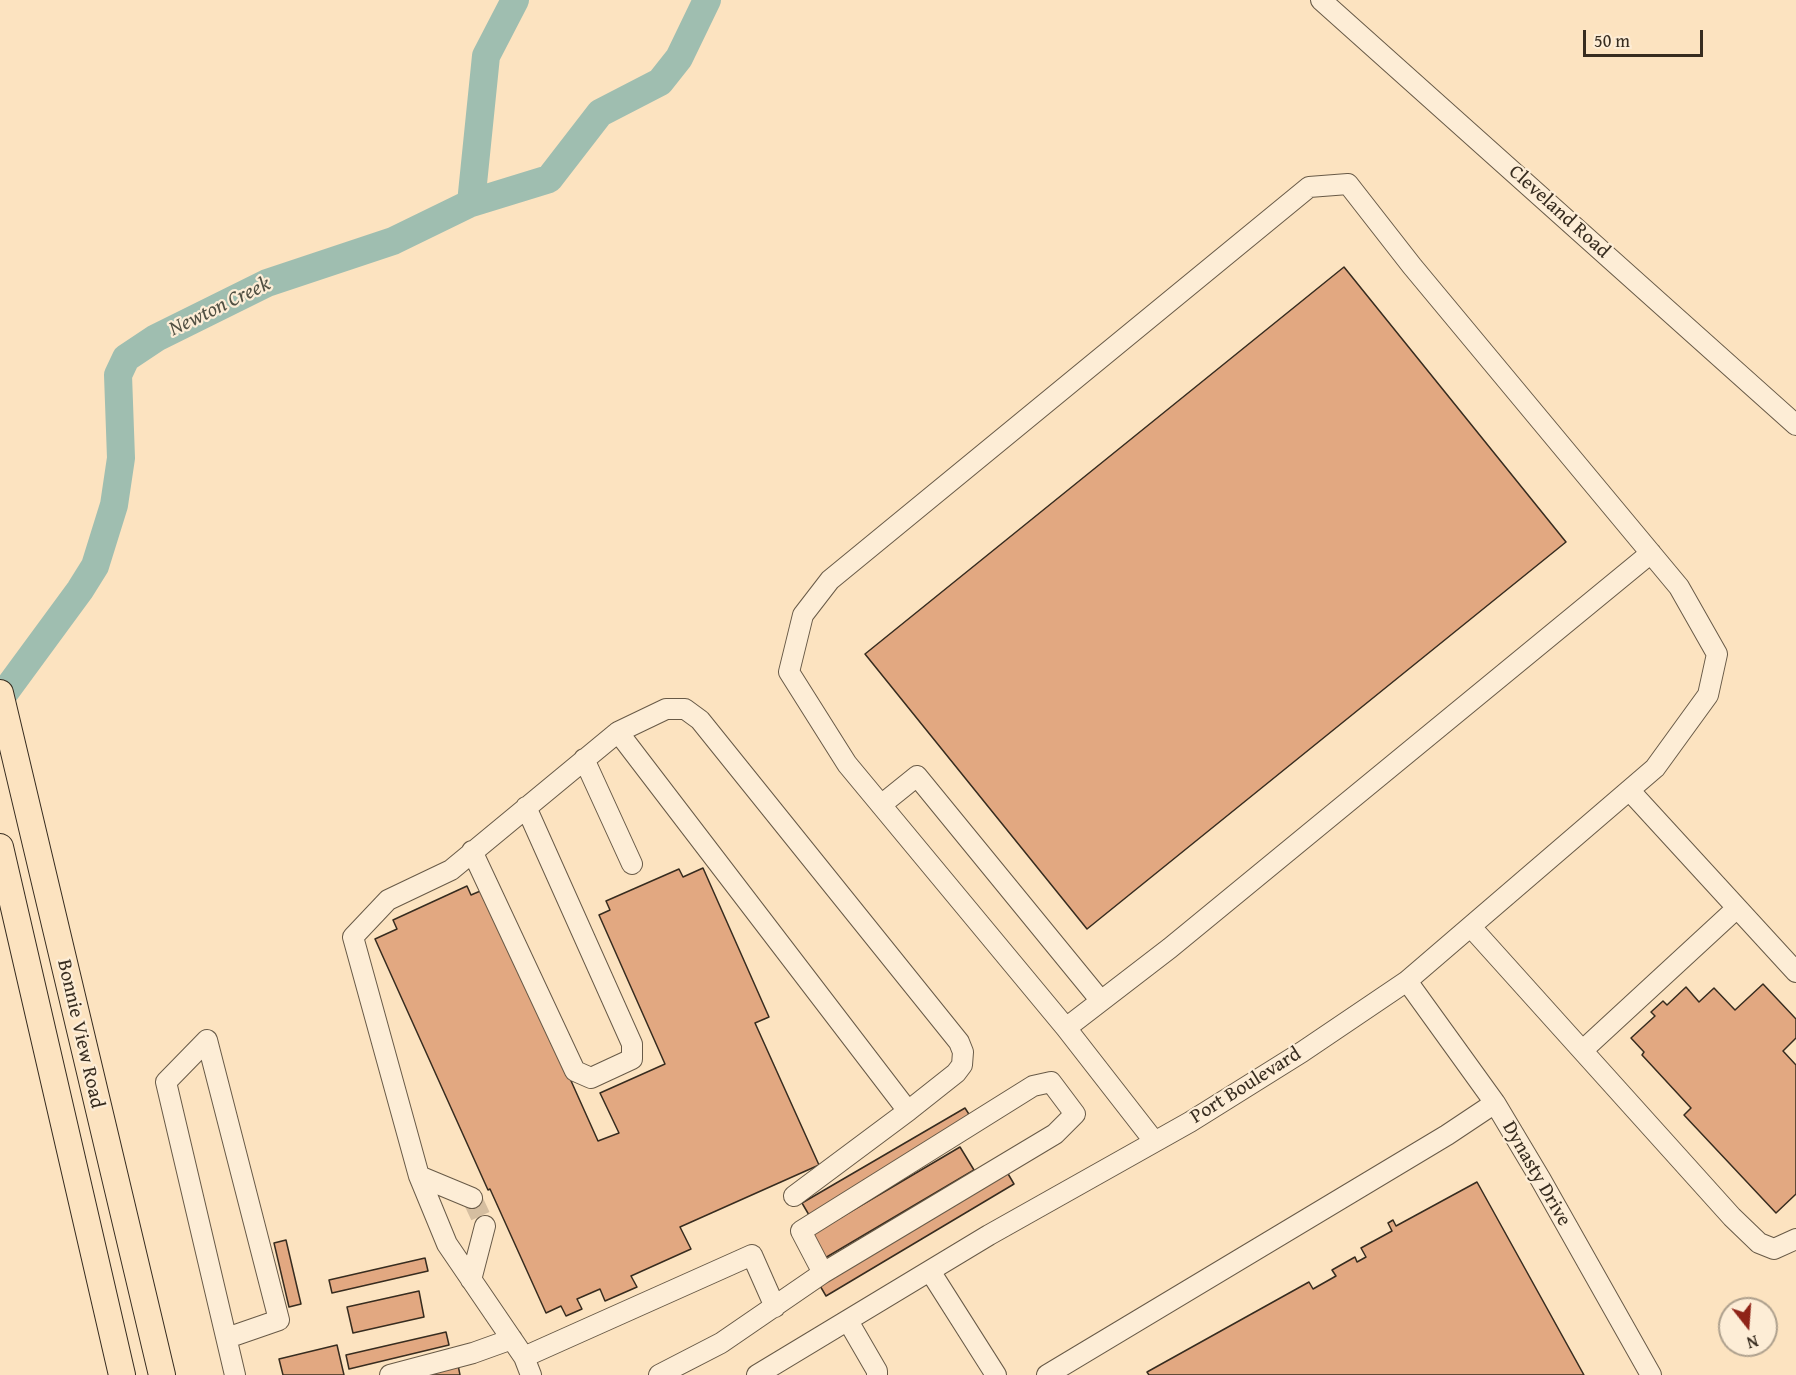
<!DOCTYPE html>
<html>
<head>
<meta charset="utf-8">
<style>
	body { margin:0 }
	#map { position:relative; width:1796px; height:1375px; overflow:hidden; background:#fce3c0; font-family:"Gentium Book Plus",serif }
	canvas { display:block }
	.north { position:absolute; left:1718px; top:1297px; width:60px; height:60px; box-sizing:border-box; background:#fdedd6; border:2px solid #aea08d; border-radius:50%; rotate:163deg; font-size:16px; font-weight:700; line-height:24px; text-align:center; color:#372c1f }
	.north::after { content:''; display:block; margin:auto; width:21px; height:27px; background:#8f2418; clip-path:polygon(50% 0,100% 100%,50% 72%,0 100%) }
	.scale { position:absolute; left:1583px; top:30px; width:120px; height:27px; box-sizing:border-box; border:3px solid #372c1f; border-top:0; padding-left:8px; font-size:18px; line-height:21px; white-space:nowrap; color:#372c1f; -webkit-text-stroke:4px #fdedd6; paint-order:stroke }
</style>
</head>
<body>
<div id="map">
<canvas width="1796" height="1375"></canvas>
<div class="north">N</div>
<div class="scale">50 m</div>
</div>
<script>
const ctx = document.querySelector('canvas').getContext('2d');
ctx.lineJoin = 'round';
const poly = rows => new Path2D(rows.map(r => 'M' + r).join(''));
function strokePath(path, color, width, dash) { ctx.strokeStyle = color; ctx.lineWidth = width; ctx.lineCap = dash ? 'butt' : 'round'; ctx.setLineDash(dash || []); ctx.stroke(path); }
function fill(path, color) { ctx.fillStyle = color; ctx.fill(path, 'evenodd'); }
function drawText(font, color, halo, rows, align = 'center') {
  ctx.font = font + ' "Gentium Book Plus",serif'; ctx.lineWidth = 4.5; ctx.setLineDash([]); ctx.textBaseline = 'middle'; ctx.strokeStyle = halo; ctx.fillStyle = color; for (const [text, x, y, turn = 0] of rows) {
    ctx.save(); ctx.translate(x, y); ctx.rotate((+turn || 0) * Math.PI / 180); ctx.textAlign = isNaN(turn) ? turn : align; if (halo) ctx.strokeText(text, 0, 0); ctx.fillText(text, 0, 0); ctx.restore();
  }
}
strokePath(poly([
	[471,203,549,179,600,113,660,82,679,58,707,0],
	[0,699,80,590,95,566,114,505,121,458,118,375,126,358,156,338,267,283,393,241,471,203,486,56,515,0]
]), '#9fbeb0', 28);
const building = poly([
	[1344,267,1566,542,1087,929,865,654,1344,267],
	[703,868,769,1017,755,1023,819,1165,680,1227,691,1249,631,1276,637,1287,605,1301,600,1289,577,1299,582,1309,566,1316,561,1306,546,1313,490,1189,488,1190,375,939,397,929,393,920,467,886,471,895,485,889,598,1141,619,1133,600,1093,665,1064,599,915,610,910,606,901,679,869,683,877,703,868],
	[1763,984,1796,1019,1796,1038,1783,1051,1796,1065,1796,1194,1776,1213,1684,1115,1691,1108,1642,1055,1644,1052,1631,1038,1655,1016,1651,1012,1663,1001,1667,1005,1686,987,1699,1002,1714,988,1735,1010,1763,984],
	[965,1108,972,1119,809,1215,802,1203,965,1108],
	[960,1147,974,1170,825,1258,811,1235,960,1147],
	[1007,1172,1014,1184,826,1296,819,1284,1007,1172],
	[1477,1182,1584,1375,1149,1375,1147,1372,1309,1282,1313,1289,1336,1276,1332,1270,1355,1257,1357,1262,1366,1257,1361,1248,1392,1231,1388,1223,1393,1220,1396,1226,1477,1182],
	[286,1240,301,1304,289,1307,274,1243,286,1240],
	[425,1258,428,1271,332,1293,329,1280,425,1258],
	[419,1291,424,1317,353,1333,347,1307,419,1291],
	[446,1332,449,1345,349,1369,346,1355,446,1332],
	[337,1345,344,1375,283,1375,279,1359,337,1345],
	[458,1365,460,1375,416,1375,458,1365]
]);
fill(building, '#e2a881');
strokePath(building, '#372c1f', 1.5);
strokePath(poly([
	[472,1198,485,1226]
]), '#d5bea0', 20, [20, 10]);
const minor = poly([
	[1321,0,1796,425],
	[618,732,666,709,685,709,700,720,959,1042,963,1052,962,1065,956,1073,908,1111],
	[584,759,632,864],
	[1630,791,1796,972],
	[881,805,917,776,1101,1001],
	[472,851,575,1071,591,1078,632,1059,632,1044,526,807],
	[1471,927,1732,1217,1759,1243,1774,1249,1796,1239],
	[1407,981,1495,1103,1541,1180,1651,1375],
	[1066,1028,1170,948,1651,553],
	[1583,1050,1737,908],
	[419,1176,472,1198],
	[930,1271,996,1375],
	[471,1280,485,1226],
	[848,1321,877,1371,877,1375],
	[227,1338,279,1320,207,1040,166,1082,235,1375],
	[524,1357,752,1255,775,1307],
	[390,1375,473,1353,512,1339],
	[531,1375,524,1357,447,1244,419,1176,353,937,388,900,451,870,618,732,908,1111,794,1196],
	[659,1375,721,1343,823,1273,1055,1134,1075,1114,1051,1082,1033,1086,801,1231,823,1273],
	[757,1375,989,1235,1190,1122,1302,1052,1407,981,1655,768,1708,695,1717,654,1679,587,1412,266,1348,184,1309,187,830,580,803,615,789,672,847,764,1066,1028,1154,1141],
	[1047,1375,1447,1135,1495,1103]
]);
const major = poly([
	[0,693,162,1375],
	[0,847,122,1375]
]);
strokePath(minor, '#685a47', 22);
strokePath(major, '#372c1f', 28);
strokePath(minor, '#fdedd6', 20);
strokePath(major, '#fce3c0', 26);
drawText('20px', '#372c1f', '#fdedd6', [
	["Cleveland Road",1559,212,42],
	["Bonnie View Road",80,1034,77],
	["Port Boulevard",1246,1086,-32],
	["Dynasty Drive",1536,1174,60]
]);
drawText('italic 21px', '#515043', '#fdedd6', [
	["Newton Creek",220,307,-26]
]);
</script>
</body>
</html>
